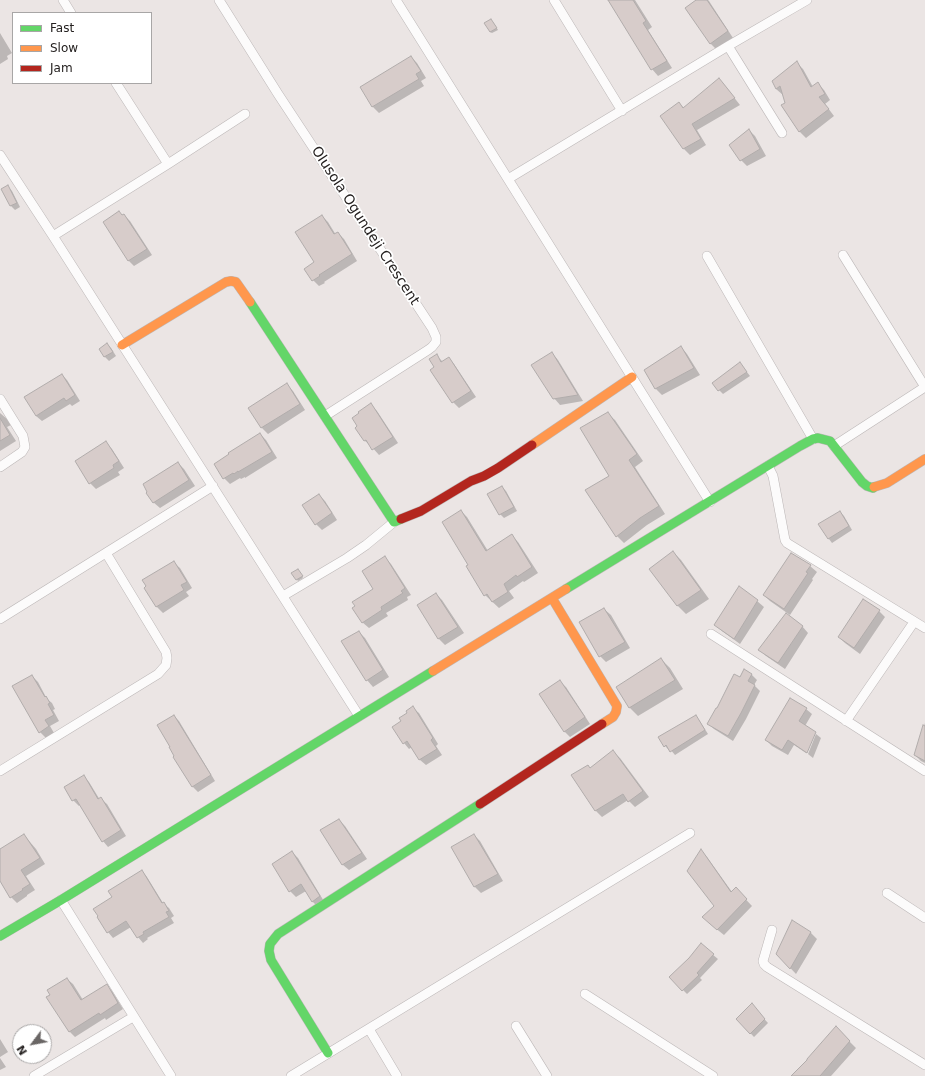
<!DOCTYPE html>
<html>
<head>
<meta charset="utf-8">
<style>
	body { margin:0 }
	#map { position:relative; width:925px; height:1076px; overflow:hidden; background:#ebe5e4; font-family:"DejaVu Sans",sans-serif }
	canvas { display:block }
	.legend { position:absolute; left:12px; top:12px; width:140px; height:72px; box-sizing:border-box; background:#fff; border:1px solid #a8a6a6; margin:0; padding:5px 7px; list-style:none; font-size:12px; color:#252120 }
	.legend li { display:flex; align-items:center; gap:8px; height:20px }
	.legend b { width:20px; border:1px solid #a8a6a6 }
	.north { position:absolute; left:12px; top:1024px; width:40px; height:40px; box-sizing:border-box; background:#fff; border:1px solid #a8a6a6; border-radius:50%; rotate:238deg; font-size:11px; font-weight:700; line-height:16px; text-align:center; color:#252120 }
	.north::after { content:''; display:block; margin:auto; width:14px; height:18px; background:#6a6665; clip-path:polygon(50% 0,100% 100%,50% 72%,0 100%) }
</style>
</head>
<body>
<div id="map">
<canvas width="925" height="1076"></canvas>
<ul class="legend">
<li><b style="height:5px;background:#63d668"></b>Fast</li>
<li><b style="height:5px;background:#ff974d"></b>Slow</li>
<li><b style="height:5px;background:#b3261e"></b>Jam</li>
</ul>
<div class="north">N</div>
</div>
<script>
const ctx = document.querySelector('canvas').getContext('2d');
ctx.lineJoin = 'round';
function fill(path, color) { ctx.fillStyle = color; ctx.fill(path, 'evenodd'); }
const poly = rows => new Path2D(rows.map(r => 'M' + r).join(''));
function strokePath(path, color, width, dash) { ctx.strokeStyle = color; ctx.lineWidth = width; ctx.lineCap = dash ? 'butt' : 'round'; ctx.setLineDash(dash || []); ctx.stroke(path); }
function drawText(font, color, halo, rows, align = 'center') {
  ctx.font = font + ' "DejaVu Sans",sans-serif'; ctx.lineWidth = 3.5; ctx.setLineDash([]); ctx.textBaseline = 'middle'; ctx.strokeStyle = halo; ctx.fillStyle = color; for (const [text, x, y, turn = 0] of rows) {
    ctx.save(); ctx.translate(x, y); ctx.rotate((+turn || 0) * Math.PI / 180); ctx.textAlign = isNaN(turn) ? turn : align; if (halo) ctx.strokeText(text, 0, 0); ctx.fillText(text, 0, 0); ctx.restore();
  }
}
fill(poly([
	[609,0,635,0,652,27,648,30,672,68,658,76,652,69],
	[697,0,708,0,709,1,733,38,716,49,710,43],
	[493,22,498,30,492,33,490,32],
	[0,33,12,53,7,56,8,59,0,64],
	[411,57,417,63,426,78,421,81,424,86,379,113,373,107,361,87],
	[797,63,803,69,813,87,818,84,824,90,830,100,825,104,834,116,806,138,800,132,782,106,786,103,784,94,783,95,776,89],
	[719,80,725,86,740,105,697,130,706,145,690,155,684,149,662,116,679,103,684,108],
	[749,130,755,136,766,156,747,166,741,160],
	[8,187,12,191,20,207,15,210,11,206,2,189],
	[124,215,130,221,152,255,134,266,128,260,123,216],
	[322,216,328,222,336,235,338,233,344,239,357,261,324,282,325,283,319,286,313,280],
	[107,345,111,348,116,356,109,361,105,357,100,349],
	[681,347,687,354,700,375,662,395,656,389,646,370],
	[552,353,558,360,583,401,560,405,554,398],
	[437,356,443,362,449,358,454,364,476,397,459,408,453,402,431,370,435,367],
	[740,363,750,376,723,394,719,390],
	[62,375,67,380,80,401,72,406,70,404,42,421,36,416],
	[287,385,293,391,305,410,268,434,262,428,250,408],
	[371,405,377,411,398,443,379,455,371,446,365,441,359,426],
	[0,413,7,419,11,425,7,427,16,441,0,451],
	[607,413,615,420,643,461,635,467,665,514,647,525,624,543,617,536,610,476],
	[260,434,266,440,277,458,245,478,245,477,241,479,240,478,230,484,224,478],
	[106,443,112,449,124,468,118,472,120,475,96,489,90,483],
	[178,463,184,469,195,486,160,508,153,502],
	[502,487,506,491,517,511,504,518,500,514],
	[319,495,325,501,337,520,322,530,316,524],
	[461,511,467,517,488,551,512,536,518,542,538,573,524,582,523,581,509,591,514,598,499,608,485,595,467,567,470,565],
	[840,512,844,516,852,530,832,543,829,539,820,525],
	[673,552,681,560,709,599,686,614,677,605],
	[385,558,391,564,411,595,407,597,408,600,386,613,388,616,369,628,362,622,356,607,374,589],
	[173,562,180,568,192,588,186,592,189,596,163,613,156,606],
	[810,566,817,572,812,579,813,580,790,615,770,601,764,595],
	[299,572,303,578,298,581,293,573],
	[436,594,442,600,464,633,445,645,439,639,418,606],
	[757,601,764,607,740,644,722,631,716,625],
	[604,609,611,615,630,648,606,662,600,656],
	[879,611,885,617,860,654,845,643,839,637],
	[802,626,808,633,785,669,766,656,760,650],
	[359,632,365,638,389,677,373,687,367,680],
	[661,659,670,668,683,689,638,716,630,708,618,688],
	[751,674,757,680,754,685,760,691,746,719,733,741,714,729,708,723,740,678],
	[32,676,38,682,47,699,52,703,55,709,53,710,59,721,50,726,54,733,46,738,40,732,14,687],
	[559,681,566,687,590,724,570,737,564,731],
	[413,708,419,713,438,744,436,746,442,755,426,765,420,760,412,747,409,749,404,743,408,713],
	[806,709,812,714,805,726,815,733,806,753,794,745,788,755,772,746,766,740],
	[174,716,179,721,215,781,198,792,193,787],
	[695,716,699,720,708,734,675,755,670,749,669,750,665,746,660,737],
	[925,723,925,763,921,761,915,755],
	[816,734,821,738,813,758,808,754],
	[613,752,620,758,649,797,635,807,628,800,602,817,596,811,572,775,590,769],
	[83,776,89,782,100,800,101,799,107,804,126,836,108,847,103,841,80,805,79,806,73,800],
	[339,820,345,826,367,859,349,870,343,865,322,831],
	[24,835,36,849,45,864,26,876,35,890,27,895,27,896,17,903,11,897,0,879,0,850],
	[474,835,480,841,503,881,481,893,475,887,453,847],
	[701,851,707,857,732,892,736,889,752,906,724,935,709,923,716,906],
	[292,852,298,858,325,903,318,907,312,901,306,891,296,897,290,891],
	[142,871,147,877,163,903,169,908,174,916,171,918,174,923,147,938,148,939,143,943,138,937,131,927,113,938,108,932,114,897],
	[792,922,811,933,817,939,796,974,777,954],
	[701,945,718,959,700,978,702,980,687,994,671,978,690,959],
	[67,979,73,984,83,1000,106,985,112,991,123,1009,106,1020,105,1018,75,1037,70,1032,47,997,51,995],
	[755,1009,768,1023,754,1037,737,1019],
	[842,1034,856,1048,831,1076,793,1076],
	[0,1039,8,1052,0,1057],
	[0,1058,6,1067,0,1070]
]), '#0003');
const building = poly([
	[608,0,633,0,646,21,643,23,667,61,651,70,608,0],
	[696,0,707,0,728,31,710,44,685,8,696,0],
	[491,19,497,28,490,32,484,23,491,19],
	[411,56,421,71,416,74,419,79,372,107,360,87,411,56],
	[797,61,811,87,818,82,825,94,819,97,829,109,799,132,781,105,785,103,780,86,776,89,772,81,797,61],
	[719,78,735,98,692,124,701,139,683,149,660,116,679,102,683,108,719,78],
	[749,129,760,149,740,161,729,145,749,129],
	[8,185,17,203,10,206,1,189,8,185],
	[119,211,122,215,124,214,147,249,128,261,103,222,119,211],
	[322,215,334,234,338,232,352,254,319,275,320,276,312,281,304,269,314,262,295,232,322,215],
	[107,343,113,352,104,357,99,349,107,343],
	[681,346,694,368,655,389,644,370,681,346],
	[552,352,578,395,553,399,531,365,552,352],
	[437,354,441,362,449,357,471,391,452,403,430,370,434,367,429,359,437,354],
	[740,362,747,372,718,391,712,383,740,362],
	[62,374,75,395,66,401,64,398,36,416,24,397,62,374],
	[287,383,300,404,261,428,248,408,287,383],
	[371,403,393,437,372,450,366,440,364,441,355,428,357,426,352,418,359,413,358,412,371,403],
	[608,412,637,454,629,460,659,506,640,518,616,537,585,490,609,476,580,428,608,412],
	[0,418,10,435,0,441,0,418],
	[260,433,272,452,238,472,238,471,234,474,233,473,223,479,214,464,229,454,228,453,260,433],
	[106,441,119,461,113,465,114,468,89,484,75,461,106,441],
	[178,462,189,480,153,503,146,493,147,492,143,484,178,462],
	[502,486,514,507,499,515,487,494,502,486],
	[319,494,332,513,315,525,302,505,319,494],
	[461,510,486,551,512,534,532,567,517,577,516,575,504,584,508,592,492,602,487,594,484,596,466,566,468,565,442,522,461,510],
	[840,511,849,526,828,539,818,524,840,511],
	[673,551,701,590,677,606,649,569,673,551],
	[791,553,811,565,806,572,808,573,784,609,763,595,791,553],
	[385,556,405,588,401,591,403,593,381,607,382,610,362,623,352,608,355,606,352,602,373,589,362,571,385,556],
	[174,561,187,582,181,585,184,590,156,607,144,588,146,586,142,580,174,561],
	[298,569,303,576,296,580,291,573,298,569],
	[739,586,758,600,734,639,714,625,739,586],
	[436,593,458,627,438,639,417,605,436,593],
	[863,599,880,610,854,648,838,637,863,599],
	[604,608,625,642,599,657,579,622,604,608],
	[786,613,803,626,778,663,758,650,786,613],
	[359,631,383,670,366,681,341,641,359,631],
	[661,658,675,680,629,708,616,687,661,658],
	[744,669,752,674,748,681,755,685,741,713,728,736,707,724,716,708,717,708,734,674,740,677,744,669],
	[32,675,45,697,46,696,50,703,48,704,54,715,45,720,49,726,39,733,12,686,32,675],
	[560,680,585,717,564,732,539,694,560,680],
	[790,698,807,708,799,721,816,732,807,753,788,740,782,750,765,740,790,698],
	[413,706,433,738,431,740,437,749,419,760,407,741,403,744,392,727,401,721,399,718,407,713,406,711,413,706],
	[174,715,211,775,192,787,173,757,174,756,169,747,170,747,157,725,174,715],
	[696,715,705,730,670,752,666,745,664,747,658,737,696,715],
	[923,725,925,726,925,761,914,755,923,725],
	[613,750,643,791,628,802,623,794,595,811,571,775,588,765,590,768,613,750],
	[84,775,98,799,101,797,121,830,102,842,76,799,72,801,64,787,84,775],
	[339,819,362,853,342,865,320,830,339,819],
	[24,834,40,858,21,870,30,884,22,889,23,890,10,898,0,881,0,849,24,834],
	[474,834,498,874,474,887,451,847,474,834],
	[701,849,731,892,736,887,747,899,717,930,702,917,714,906,687,871,701,849],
	[292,851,320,896,312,902,301,884,289,892,272,864,292,851],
	[142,870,162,903,164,902,169,911,166,912,169,917,143,932,144,934,137,938,126,921,107,933,97,917,98,916,93,909,112,897,108,891,142,870],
	[792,920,811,932,790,969,776,954,792,920],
	[701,943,714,954,697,973,699,975,682,991,669,977,689,958,701,943],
	[67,978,81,1000,107,984,118,1003,100,1015,99,1013,69,1032,46,997,50,995,47,990,67,978],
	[752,1003,765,1019,750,1034,736,1019,752,1003],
	[836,1026,850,1041,820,1076,791,1076,807,1060,807,1059,836,1026]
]);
fill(building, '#d7ccca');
strokePath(building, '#b1acab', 1);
const street = poly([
	[63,0,71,13],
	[219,0,278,94,432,328,436,337,436,342,432,347,428,350,325,416],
	[396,0,710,502],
	[554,0,622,111],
	[728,46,782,133],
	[116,83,168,164],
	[0,155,53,236,359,716],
	[508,179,728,46,807,0],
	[53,236,168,164,245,114],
	[843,255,925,387],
	[707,256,813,439],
	[0,399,23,436,25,447,22,452,0,467],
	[834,446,925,387],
	[768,466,773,476,785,540,787,543,925,628],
	[283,596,347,558,366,545,394,522],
	[0,619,213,486],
	[711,634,925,771],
	[846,721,914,622],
	[0,771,158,674,166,665,167,658,166,652,106,553],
	[887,893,925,918],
	[61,900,171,1076],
	[772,930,763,961,764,964,767,967,925,1065],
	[585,994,713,1076],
	[516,1026,547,1076],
	[369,1029,397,1076],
	[34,1076,133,1017],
	[291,1076,690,833]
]);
const fast = poly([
	[250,302,394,522,401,519],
	[566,589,800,446,813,439,818,438,830,441,862,482,867,486,873,488,874,487],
	[0,936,61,900,433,671],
	[328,1053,271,960,269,951,270,944,278,934,480,804]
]);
const slow = poly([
	[122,345,226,282,231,281,236,282,250,302],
	[532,445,632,377],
	[874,487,887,483,925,459],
	[552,598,617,706,616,712,613,717,602,724],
	[433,671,566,589]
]);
const jam = poly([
	[401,519,421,511,471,481,484,476,498,468,532,445],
	[480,804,602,724]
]);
strokePath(street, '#bcb7b7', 10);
strokePath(fast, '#bcb7b7', 10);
strokePath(slow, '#bcb7b7', 10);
strokePath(jam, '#bcb7b7', 10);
strokePath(street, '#fcfbfb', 9);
strokePath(fast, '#63d668', 9);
strokePath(slow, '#ff974d', 9);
strokePath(jam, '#b3261e', 9);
drawText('14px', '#252120', '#fff', [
	["Olusola Ogundeji Crescent",365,226,57]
]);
</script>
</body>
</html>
